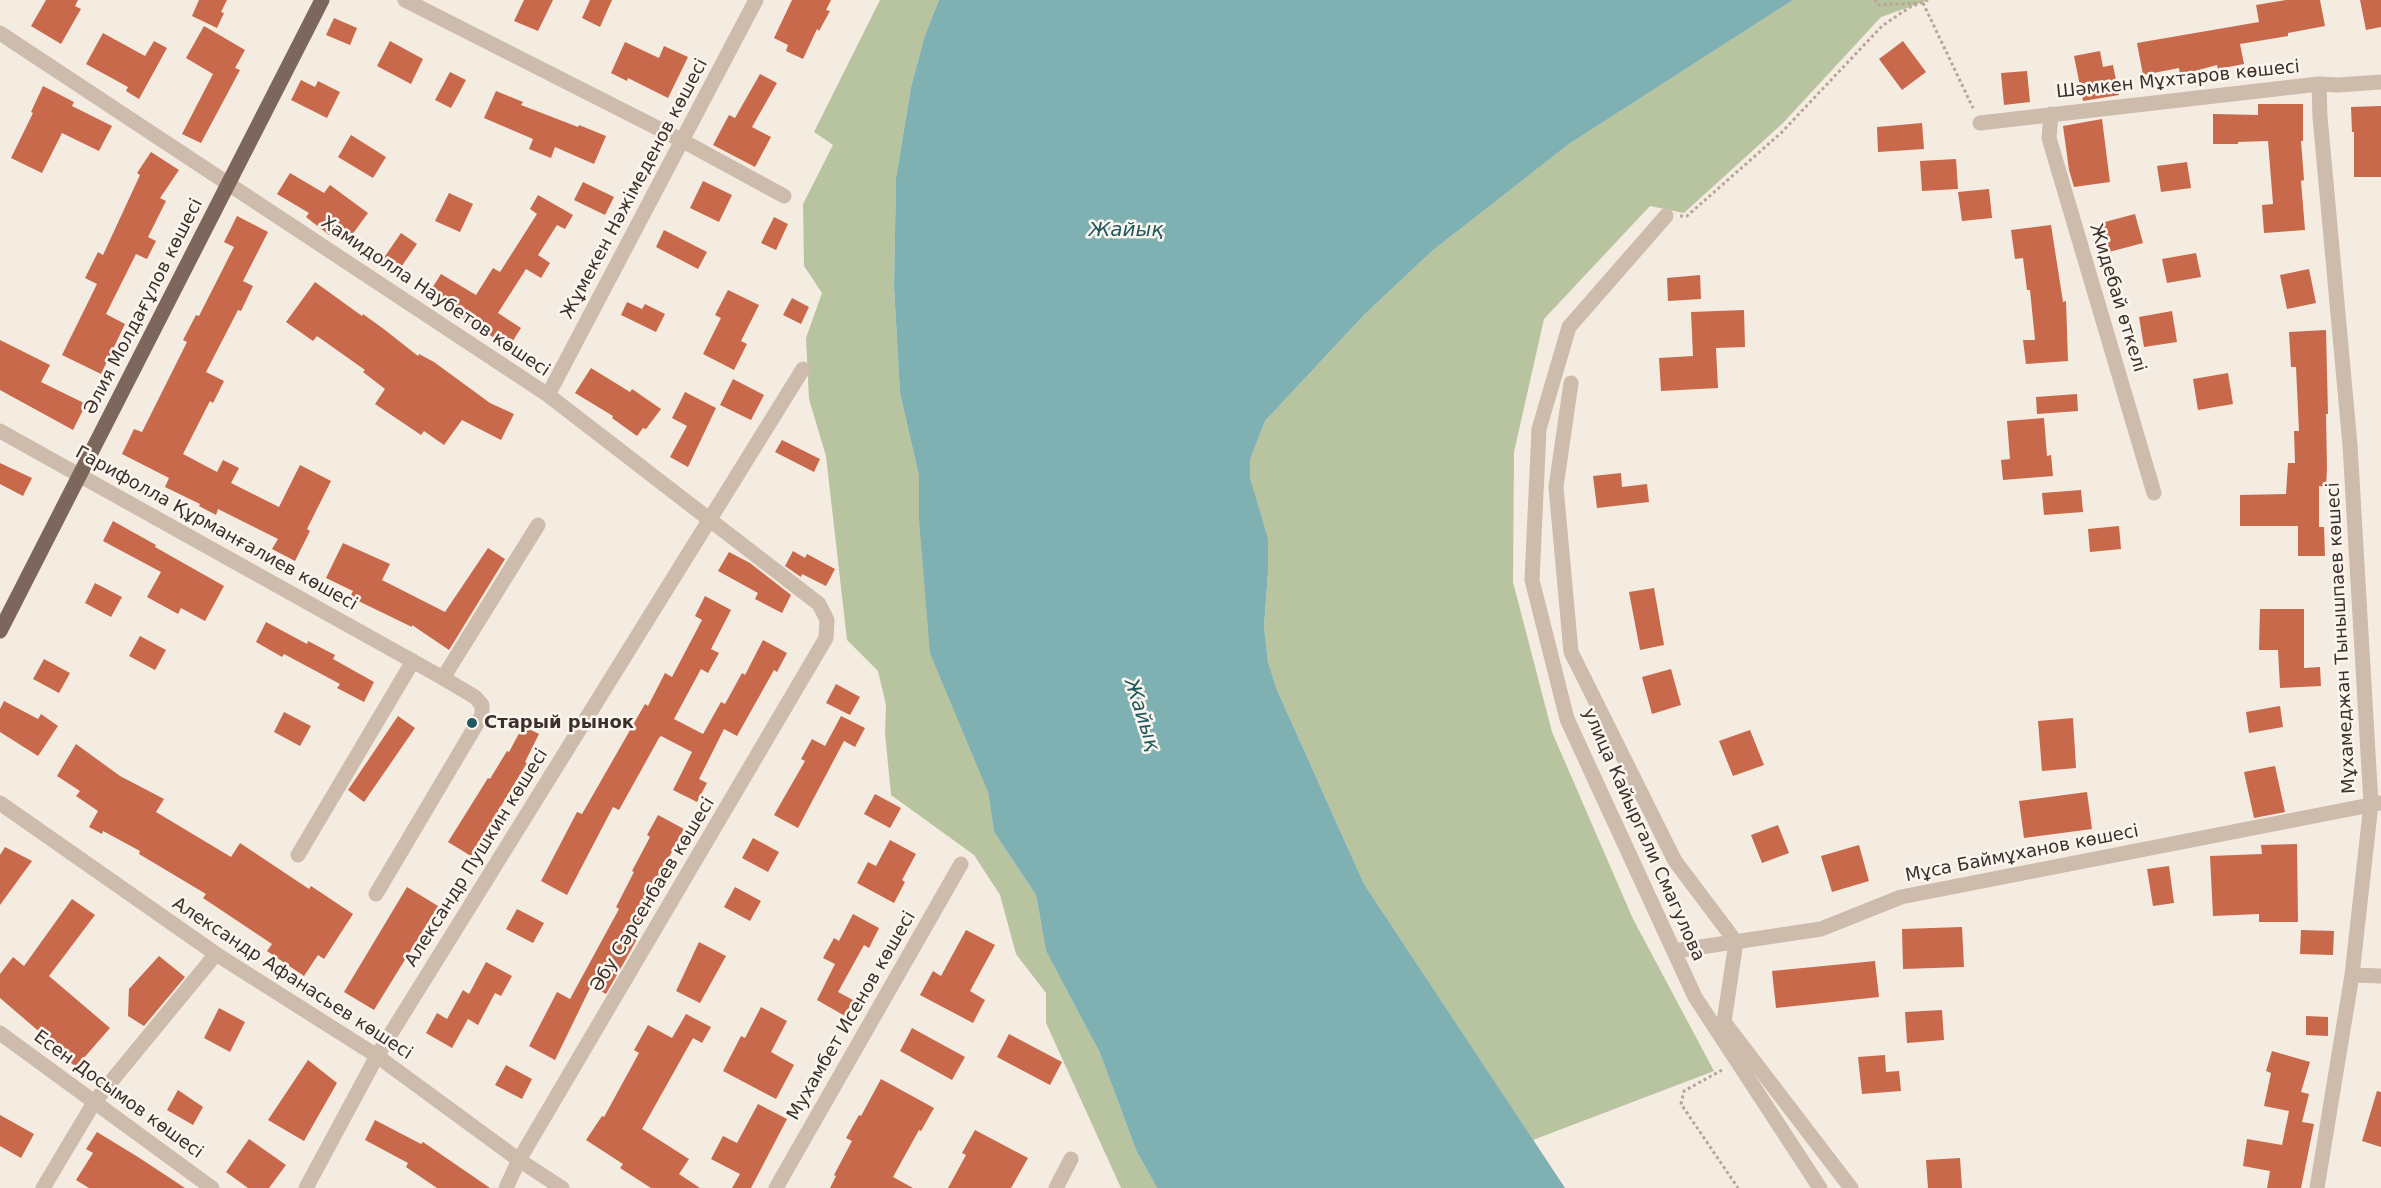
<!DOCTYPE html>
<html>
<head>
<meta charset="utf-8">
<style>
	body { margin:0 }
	canvas { display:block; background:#f4ebe1 }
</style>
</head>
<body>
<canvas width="2381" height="1188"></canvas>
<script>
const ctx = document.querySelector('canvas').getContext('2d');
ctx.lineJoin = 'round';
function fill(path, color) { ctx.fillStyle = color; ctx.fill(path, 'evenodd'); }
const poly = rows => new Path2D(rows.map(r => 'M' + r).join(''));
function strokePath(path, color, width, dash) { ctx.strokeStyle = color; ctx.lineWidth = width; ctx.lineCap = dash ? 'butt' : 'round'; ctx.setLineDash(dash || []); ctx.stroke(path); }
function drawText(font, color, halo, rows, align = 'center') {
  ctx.font = font + ' "DejaVu Sans",sans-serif'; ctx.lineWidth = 5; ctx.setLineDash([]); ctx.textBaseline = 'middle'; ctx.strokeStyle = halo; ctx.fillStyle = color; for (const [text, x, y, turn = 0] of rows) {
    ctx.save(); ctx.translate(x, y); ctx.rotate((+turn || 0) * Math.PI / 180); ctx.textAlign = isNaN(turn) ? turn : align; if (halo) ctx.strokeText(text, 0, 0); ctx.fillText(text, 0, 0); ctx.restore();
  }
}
fill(poly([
	[880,0,939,0,925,35,911,87,896,178,894,287,900,393,919,476,919,519,972,750,988,792,994,832,1036,895,1046,951,1100,1053,1136,1150,1157,1188,1121,1188,1046,1023,1046,993,1016,954,1000,895,974,855,891,795,885,733,886,705,878,671,847,640,826,456,809,399,806,338,822,293,804,266,803,204,833,145,814,132],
	[1793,0,1929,0,1881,17,1783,123,1684,213,1650,206,1544,319,1514,452,1513,582,1552,732,1633,919,1714,1071,1533,1140,1364,884,1277,690,1268,662,1264,627,1268,572,1250,478,1250,460,1265,421,1364,315,1432,251,1569,144]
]), '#b8c4a0');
fill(poly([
	[939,0,1793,0,1569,144,1432,251,1364,315,1265,421,1250,460,1250,478,1268,539,1268,572,1264,627,1268,662,1277,690,1364,884,1565,1188,1157,1188,1136,1150,1100,1053,1046,951,1036,895,994,832,988,792,930,653,919,519,919,476,900,393,894,287,896,178,911,87,925,35]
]), '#7fb0b2');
fill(poly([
	[46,0,78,0,75,6,81,9,61,44,31,26],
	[199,0,227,0,221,12,224,13,217,28,192,16],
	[524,0,553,0,538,31,514,21],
	[590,0,612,0,600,27,582,18],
	[792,0,831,0,826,10,830,11,819,31,817,29,803,59,786,51,788,45,774,38],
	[2286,0,2320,0,2325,26,2288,33,2288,36,2240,44,2244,64,2218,69,2217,65,2180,75,2179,68,2143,75,2137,43,2259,22,2256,5],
	[2360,0,2381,0,2381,27,2366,30],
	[334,18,357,28,350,45,326,35],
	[204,26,245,50,235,68,240,70,201,143,182,134,213,74,186,58],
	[103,33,145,56,154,41,167,48,139,99,126,91,128,87,86,64],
	[390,41,423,59,411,84,377,66],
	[1903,41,1926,72,1902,90,1879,59],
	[625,42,659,58,664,46,688,57,668,98,628,78,627,81,611,73],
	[2100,51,2103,67,2113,65,2119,95,2083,101,2074,56],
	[2027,71,2030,102,2004,105,2001,73],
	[450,72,466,80,451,108,435,100],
	[760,74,777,83,752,127,771,137,755,167,713,145,729,115,735,118],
	[301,80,315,87,318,81,340,92,327,118,291,100],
	[43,86,74,102,72,106,112,126,99,151,62,133,42,173,11,158,33,113,31,112],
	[496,91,523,102,521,105,578,127,579,125,606,136,594,164,555,147,551,158,529,149,533,139,484,118],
	[2258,104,2303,104,2303,141,2301,141,2304,180,2301,181,2305,230,2264,233,2262,205,2273,204,2268,141,2238,142,2238,144,2213,144,2213,114,2258,115],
	[2381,106,2381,177,2354,177,2354,132,2352,132,2351,107],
	[2102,119,2110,182,2074,187,2069,170,2063,126],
	[1922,123,1924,149,1878,152,1877,127],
	[351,135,386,157,373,178,338,157],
	[151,152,179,170,160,198,166,201,148,237,156,241,147,259,136,254,106,314,125,324,101,374,62,355,97,284,85,278,98,252,103,255,140,175,137,173],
	[1956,159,1958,189,1922,191,1920,161],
	[2187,162,2191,188,2161,192,2157,166],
	[290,173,324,193,330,185,368,213,346,243,331,232,329,235,306,217,309,213,277,194],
	[703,181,732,195,719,222,690,208],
	[583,182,614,197,605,215,574,200],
	[1989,189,1992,218,1962,221,1958,192],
	[449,193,473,204,460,232,435,221],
	[538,195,573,215,565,229,557,225,538,255,550,263,541,278,526,269,498,313,521,328,509,347,427,296,441,274,476,295,493,268,500,272,537,214,530,209],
	[2135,214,2143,243,2109,252,2101,223],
	[237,216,268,232,243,281,253,286,241,311,238,310,206,372,224,381,213,403,210,401,183,454,217,472,223,460,239,468,231,483,279,507,300,465,331,481,307,529,310,531,295,561,272,549,278,539,218,509,216,515,199,506,200,504,165,487,169,478,122,454,134,429,142,432,187,342,183,340,196,315,199,316,234,247,224,242],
	[774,217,788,224,776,250,761,243],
	[2051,225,2063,302,2066,301,2068,361,2026,364,2023,340,2035,340,2030,290,2027,290,2023,258,2015,259,2011,230],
	[664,230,707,252,698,269,656,247],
	[401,233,417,244,397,273,381,262],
	[2196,253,2201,277,2167,283,2162,259],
	[2309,269,2316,303,2287,309,2280,275],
	[1700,275,1701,299,1668,301,1667,278],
	[315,282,362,316,363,314,385,330,418,356,419,354,434,362,490,403,514,414,501,440,462,420,444,445,424,431,421,435,375,404,385,389,363,372,365,370,317,336,313,341,286,322],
	[728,290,759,305,741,341,747,344,734,370,703,354,721,318,715,315],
	[792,298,809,307,801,324,783,315],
	[627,302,642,309,645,304,665,314,656,332,621,315],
	[1744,310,1745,347,1716,348,1718,388,1661,391,1659,358,1693,356,1691,312],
	[2172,311,2177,342,2144,347,2139,317],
	[2326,330,2328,414,2326,414,2327,469,2326,487,2319,486,2319,527,2324,527,2325,556,2298,556,2298,526,2240,526,2240,495,2286,494,2288,463,2295,463,2294,431,2299,431,2296,367,2291,367,2289,332],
	[0,340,50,365,41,382,86,404,73,430,0,390],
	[591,368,630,392,632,389,661,409,646,429,643,428,637,436,612,418,613,416,575,393],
	[2228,373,2233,404,2198,410,2193,379],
	[733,379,764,395,751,420,720,405],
	[685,392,716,408,688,467,670,457,687,426,672,418],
	[2077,394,2078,411,2037,414,2036,397],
	[2044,418,2047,456,2051,455,2053,476,2003,480,2001,460,2010,459,2007,421],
	[782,440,820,459,814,472,775,452],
	[0,463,32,478,23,496,0,484],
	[1621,473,1622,487,1647,484,1649,502,1597,508,1593,476],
	[2081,490,2083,512,2044,515,2042,493],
	[113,521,156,545,155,547,224,586,205,621,181,608,178,614,147,597,161,572,103,541],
	[2119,526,2121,549,2090,552,2088,529],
	[343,543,390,564,382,580,445,612,488,548,505,559,449,650,412,625,412,627,350,597,353,591,326,578],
	[793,551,805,558,807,554,835,569,826,586,802,574,801,577,785,566],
	[729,552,750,563,791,595,782,613,755,599,758,593,718,571],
	[95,583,122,597,111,617,85,603],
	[1654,588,1664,645,1640,650,1629,592],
	[705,596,731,610,711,649,719,653,708,673,701,669,674,719,703,734,721,702,725,704,742,673,745,675,763,640,787,653,777,672,774,670,737,736,724,729,699,779,707,783,697,802,673,790,692,752,661,736,659,738,619,810,613,807,567,895,541,881,577,812,582,814,645,704,648,706,665,673,672,677,702,620,695,616],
	[2260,609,2304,609,2304,668,2320,667,2321,686,2280,688,2278,650,2259,650],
	[266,622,307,644,308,641,335,655,333,659,374,682,364,702,337,688,340,684,284,654,282,657,256,642],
	[140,636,166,650,155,670,129,656],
	[44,659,70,673,59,693,33,679],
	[1671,669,1681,705,1652,714,1642,677],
	[836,684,860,697,850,715,826,703],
	[4,701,38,719,41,714,58,726,38,756,0,732,0,709],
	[2280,706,2283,727,2249,733,2246,712],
	[284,712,311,726,300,746,274,732],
	[398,716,415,728,364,802,348,790],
	[841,716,865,728,855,747,844,741,798,828,774,815,805,761,801,759,812,739,825,746],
	[2073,718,2076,768,2042,771,2038,721],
	[523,726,539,734,525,762,527,763,471,856,448,842,488,778,490,779,507,751,509,752],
	[1750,730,1764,765,1733,776,1719,741],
	[76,744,120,776,164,799,156,812,231,857,240,843,309,889,311,886,353,914,324,959,318,955,304,976,267,951,272,944,203,898,206,894,139,854,140,851,103,831,102,834,89,827,98,811,76,796,80,791,57,776],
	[2275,766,2285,812,2254,818,2244,772],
	[2087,792,2092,829,2024,838,2019,801],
	[875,794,901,808,890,828,864,814],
	[658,815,684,829,666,863,669,865,631,936,637,939,626,959,606,994,591,986,555,1060,529,1046,557,992,570,999,619,909,616,907,634,872,632,871,650,837,647,835],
	[1778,825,1789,853,1762,863,1751,835],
	[753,838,779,852,768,872,742,858],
	[890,840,916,854,902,880,905,882,894,903,857,883,868,862,876,866],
	[2297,844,2298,922,2259,922,2259,914,2213,916,2210,856,2262,854,2261,845],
	[1859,845,1869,881,1832,892,1821,856],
	[5,847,32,861,0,905,0,855],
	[2169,866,2174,903,2153,906,2147,869],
	[407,887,438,906,374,1010,344,992],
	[735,887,761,901,750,921,724,907],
	[72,899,95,915,49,976,110,1028,76,1067,54,1048,56,1046,0,998,0,974,13,957,24,966],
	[517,909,544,923,533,943,506,929],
	[853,914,879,928,869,948,864,945,838,992,853,1000,845,1016,817,1000,835,964,823,958,834,938,839,941],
	[1962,927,1964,967,1903,969,1902,929],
	[966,930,995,945,970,991,985,1000,973,1023,920,995,933,971,941,976],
	[2301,930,2334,931,2333,955,2300,954],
	[699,942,726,956,700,1003,676,991],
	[159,956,185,977,144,1026,128,1016,129,989],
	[1875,961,1879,997,1776,1008,1772,971],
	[486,962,512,976,501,996,495,993,478,1025,468,1019,452,1048,426,1033,437,1013,447,1019,463,990,469,994],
	[761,1007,787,1021,771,1052,794,1065,776,1099,723,1071,741,1036,745,1038],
	[219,1008,245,1022,230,1052,204,1038],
	[1942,1010,1944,1040,1907,1043,1905,1012],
	[686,1014,711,1027,702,1043,693,1038,642,1129,689,1159,679,1174,700,1188,651,1188,620,1168,623,1164,586,1140,602,1116,604,1117,639,1053,634,1050,648,1025,672,1038],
	[2306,1016,2328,1017,2328,1036,2306,1035],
	[912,1028,965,1057,952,1080,900,1051],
	[1009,1034,1062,1062,1050,1085,997,1057],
	[2272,1051,2310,1062,2301,1092,2309,1094,2302,1122,2314,1124,2301,1188,2267,1188,2270,1171,2243,1166,2247,1139,2282,1145,2289,1111,2264,1106,2271,1073,2266,1071],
	[1885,1055,1886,1072,1899,1071,1901,1091,1862,1094,1858,1057],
	[308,1060,337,1083,304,1141,268,1120],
	[506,1065,532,1079,522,1099,495,1085],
	[881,1079,934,1108,921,1131,919,1130,893,1177,913,1188,830,1188,836,1176,834,1175,852,1141,846,1138,859,1115,861,1116],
	[178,1090,203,1107,193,1125,167,1110],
	[2377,1091,2381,1092,2381,1147,2362,1141],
	[758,1104,787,1119,751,1188,732,1188,740,1174,711,1159,723,1136,737,1143],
	[0,1115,34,1134,21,1158,0,1146],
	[375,1120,421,1144,423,1142,490,1188,437,1188,406,1167,408,1163,365,1140],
	[975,1130,1028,1158,1011,1188,948,1188,966,1155,962,1153],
	[97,1132,138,1157,185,1188,89,1188,76,1180,93,1153,86,1149],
	[249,1139,286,1165,269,1188,248,1188,226,1172],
	[1960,1158,1962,1188,1928,1188,1926,1160]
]), '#c8694b');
strokePath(poly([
	[1875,0,1877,5,1917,3],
	[1923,3,1973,108],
	[1680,216,1687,216,1781,133,1882,26,1910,7,1928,0],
	[1722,1070,1684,1091,1681,1104,1738,1188]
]), '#b9a596', 3, [3, 3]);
strokePath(poly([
	[405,0,683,141,784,196],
	[0,33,548,395,819,604,827,620,826,638,519,1160,506,1188],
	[2051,114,2049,138,2154,493],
	[1980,123,2319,84,2338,85,2381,82],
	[1666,216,1569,327,1539,429,1532,580,1567,719,1695,997,1820,1188],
	[1571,383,1556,487,1571,652,1675,861,1736,942,1724,1022,1851,1188],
	[548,395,756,0],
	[0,431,443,678,475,697,482,705,482,715,376,894],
	[443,678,538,525],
	[0,803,216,954,377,1056,519,1160,562,1188],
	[298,855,413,661],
	[1674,951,1821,929,1901,897,2380,803],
	[2352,975,2381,976],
	[0,1033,212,1188],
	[43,1188,95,1101,216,954],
	[306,1188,377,1056,803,369],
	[776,1188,961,864],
	[1056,1188,1071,1159],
	[2317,1188,2352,975,2371,804,2350,445,2320,117,2319,84]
]), '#cdbbac', 15);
strokePath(poly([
	[0,631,322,0]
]), '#7d675c', 15);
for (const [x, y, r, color] of [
	[472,723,6,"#1f5a5e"]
]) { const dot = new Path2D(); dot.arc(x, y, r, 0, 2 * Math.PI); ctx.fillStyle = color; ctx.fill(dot); strokePath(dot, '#fbf5ee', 2); }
drawText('18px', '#3b302b', '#fbf5ee', [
	["Шәмкен Мұхтаров көшесі",2178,80,-6],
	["Жұмекен Нәжімеденов көшесі",635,189,-62],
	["Хамидолла Наубетов көшесі",435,297,34],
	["Жидебай өткелі",2117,298,73],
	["Әлия Молдағұлов көшесі",144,307,-63],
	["Гарифолла Құрманғалиев көшесі",216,529,29],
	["Мұхамеджан Тынышпаев көшесі",2342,638,-93],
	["улица Кайыргали Смагулова",1643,835,66],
	["Мұса Баймұханов көшесі",2022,854,-11],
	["Александр Пушкин көшесі",477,858,-58],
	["Әбу Сәрсенбаев көшесі",653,895,-59],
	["Александр Афанасьев көшесі",292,979,33],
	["Мухамбет Исенов көшесі",852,1016,-60],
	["Есен Досымов көшесі",118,1095,36]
]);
drawText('bold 18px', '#3b302b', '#fbf5ee', [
	["Старый рынок",484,723]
], 'left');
drawText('italic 20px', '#1f5a5e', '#fbf5ee', [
	["Жайық",1126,231],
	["Жайық",1141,715,72]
]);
</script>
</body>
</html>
